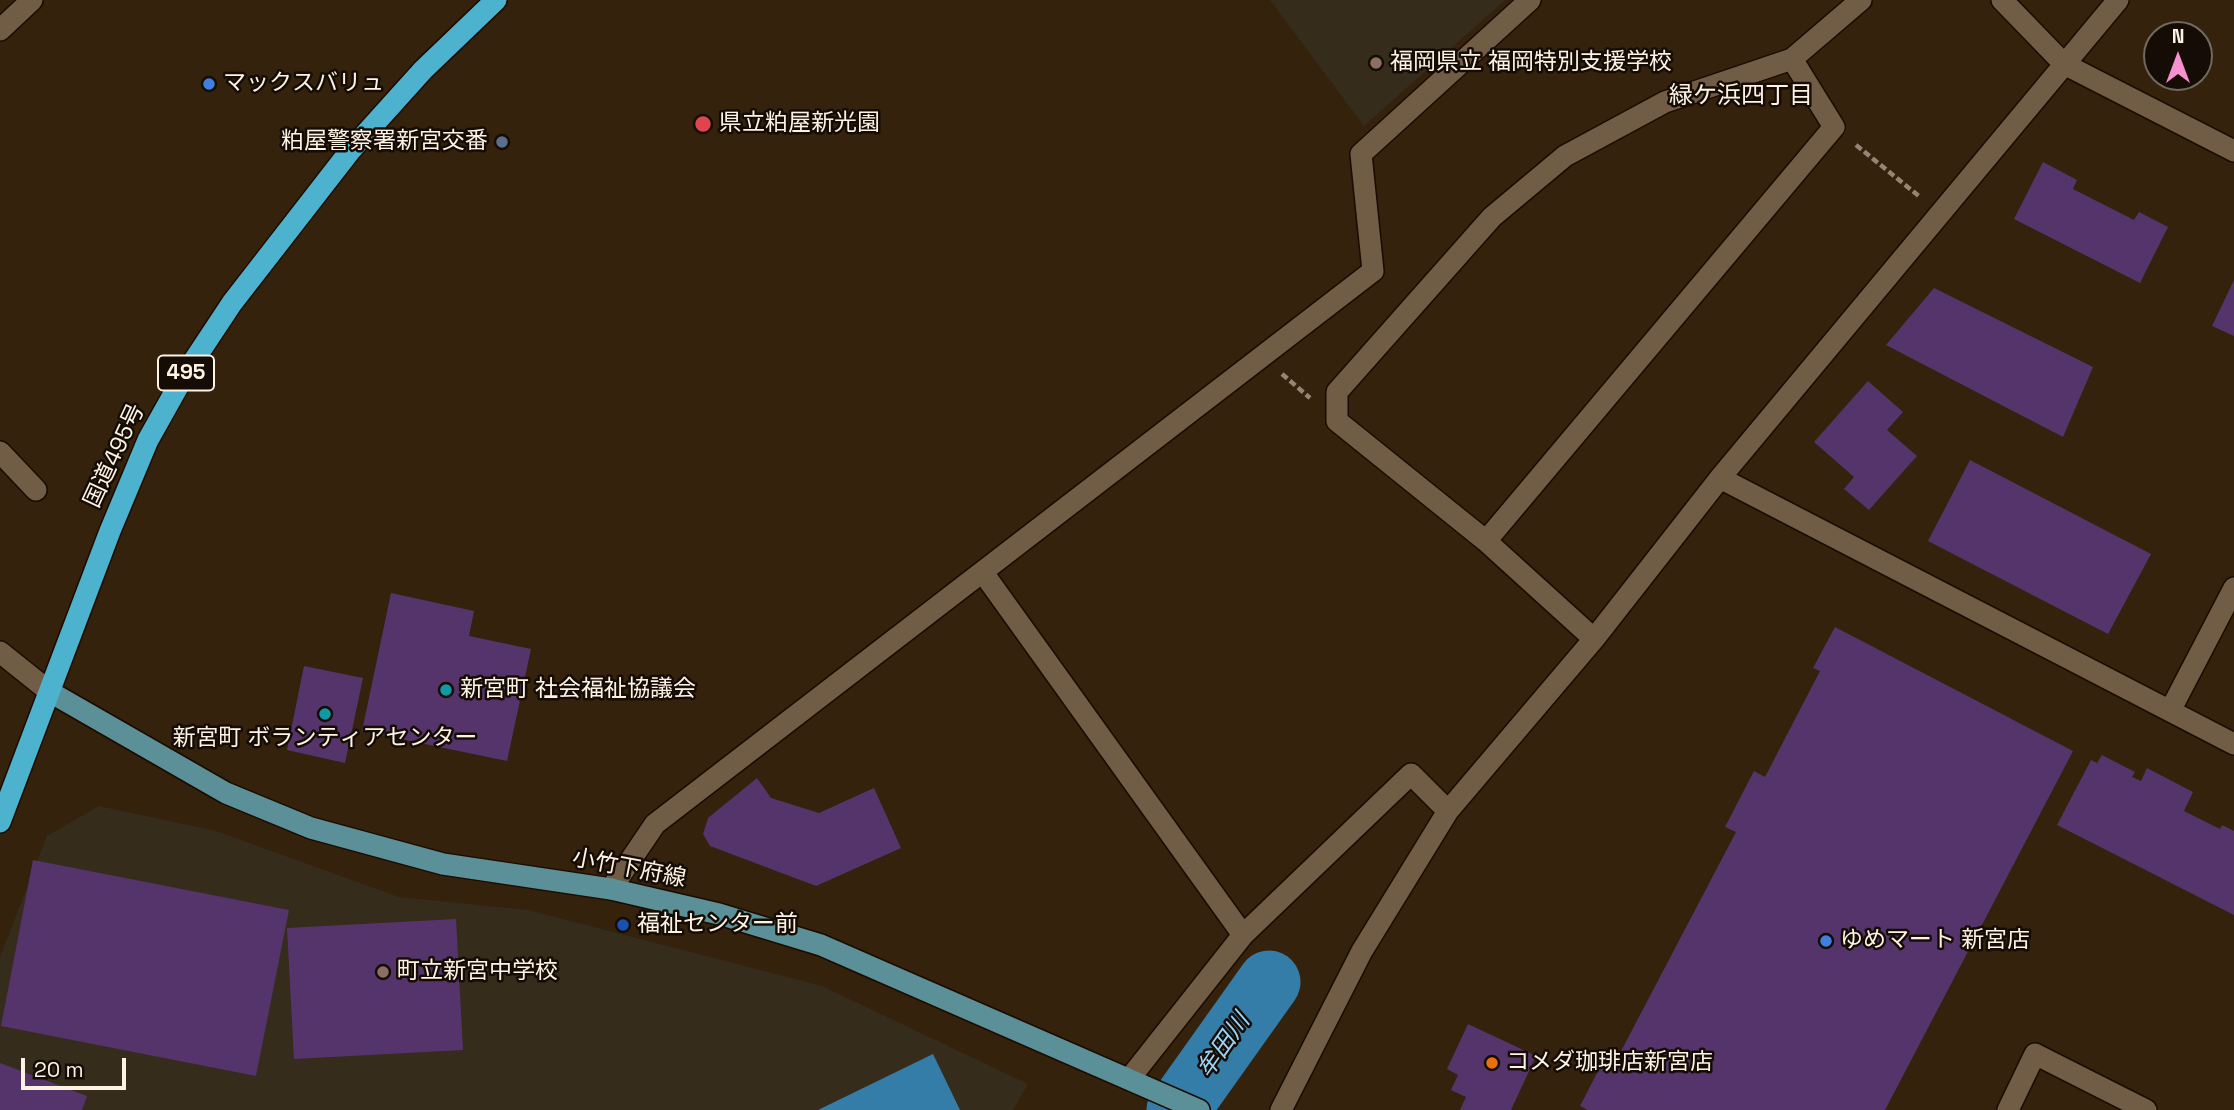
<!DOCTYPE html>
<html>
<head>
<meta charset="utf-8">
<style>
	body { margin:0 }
	#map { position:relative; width:2234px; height:1110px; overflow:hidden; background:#34220c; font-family:"Space Grotesk",sans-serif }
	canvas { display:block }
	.north { position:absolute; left:2143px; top:21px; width:70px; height:70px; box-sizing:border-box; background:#150d05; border:2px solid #72695f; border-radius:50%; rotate:0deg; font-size:19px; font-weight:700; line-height:28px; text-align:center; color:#fef2e5 }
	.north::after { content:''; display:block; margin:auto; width:24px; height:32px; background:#f790ce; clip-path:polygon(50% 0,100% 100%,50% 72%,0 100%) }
	.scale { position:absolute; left:21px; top:1058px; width:105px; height:32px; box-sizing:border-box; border:4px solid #fef2e5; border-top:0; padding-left:9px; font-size:21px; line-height:24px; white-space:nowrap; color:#fef2e5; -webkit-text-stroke:5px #150d05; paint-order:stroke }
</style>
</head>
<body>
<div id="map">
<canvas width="2234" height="1110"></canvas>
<div class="north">N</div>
<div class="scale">20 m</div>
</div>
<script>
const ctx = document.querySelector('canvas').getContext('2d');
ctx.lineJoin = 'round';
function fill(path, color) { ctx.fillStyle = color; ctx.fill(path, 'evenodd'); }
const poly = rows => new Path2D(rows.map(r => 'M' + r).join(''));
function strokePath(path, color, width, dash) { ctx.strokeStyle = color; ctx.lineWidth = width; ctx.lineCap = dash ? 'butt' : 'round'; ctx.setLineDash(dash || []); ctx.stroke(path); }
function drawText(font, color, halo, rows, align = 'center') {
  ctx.font = font + ' "Space Grotesk","Noto Sans JP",sans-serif'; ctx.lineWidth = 5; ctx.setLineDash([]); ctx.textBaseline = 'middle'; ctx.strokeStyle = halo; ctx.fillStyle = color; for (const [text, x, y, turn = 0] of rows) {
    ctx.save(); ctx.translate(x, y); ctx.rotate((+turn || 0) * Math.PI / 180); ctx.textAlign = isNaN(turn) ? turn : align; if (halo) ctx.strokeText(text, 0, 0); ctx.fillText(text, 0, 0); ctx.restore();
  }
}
fill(poly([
	[1270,0,1505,0,1364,126],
	[99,806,216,831,399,897,528,910,822,986,1028,1084,1013,1110,0,1110,0,957,47,836]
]), '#352c1c');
fill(poly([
	[933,1054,960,1110,818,1110]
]), '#347da8');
strokePath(poly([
	[1178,1110,1269,982]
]), '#347da8', 63);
fill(poly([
	[2043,162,2077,180,2073,189,2134,220,2139,212,2168,227,2140,283,2014,219],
	[2234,280,2234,336,2212,326],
	[1934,288,2093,367,2063,437,1886,345],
	[1868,381,1903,412,1887,430,1917,456,1869,510,1844,489,1854,477,1814,442],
	[1970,460,2151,554,2108,634,1928,541],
	[391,593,474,611,469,636,531,649,507,761,362,731],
	[1835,627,2073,751,1885,1110,1588,1110,1580,1106,1609,1050,1619,1055,1736,832,1725,827,1754,771,1765,777,1820,671,1813,668],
	[304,666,363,678,345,763,287,750],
	[2102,755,2135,772,2132,777,2141,781,2147,768,2193,792,2184,811,2220,829,2222,825,2234,831,2234,915,2057,825,2091,760,2097,763],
	[757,778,771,798,819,813,874,788,901,848,816,886,710,846,703,834,708,818],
	[33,860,289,910,256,1076,1,1026],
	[456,919,463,1050,294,1059,287,928],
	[1468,1024,1536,1056,1511,1110,1460,1110,1466,1097,1451,1090,1458,1075,1447,1069],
	[0,1063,87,1096,82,1110,0,1110]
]), '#55346c');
const minor = poly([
	[2002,0,2064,64,2234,151],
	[0,30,32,0],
	[0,452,36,490],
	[1720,478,2234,744],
	[1486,541,1834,127,1792,59],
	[984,574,1243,935],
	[1594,639,1486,541,1337,421,1337,392,1492,217,1565,156,1665,102,1792,59,1861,0],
	[0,652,50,692],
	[2171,709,2234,588],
	[611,889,655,824,1373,271,1361,154,1530,0],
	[1130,1078,1243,935,1411,774,1448,811],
	[1281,1110,1362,951,1448,811,1594,639,1720,478,2118,0],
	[2008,1110,2035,1054,2146,1110]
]);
const major = poly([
	[50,692,226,793,311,828,443,864,611,889,719,914,821,945,1199,1110]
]);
const highway = poly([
	[0,822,110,531,148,440,185,374,232,303,350,151,423,70,496,0]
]);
strokePath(minor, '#1b0b00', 24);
strokePath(major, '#1b0b00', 24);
strokePath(highway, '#1b0b00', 24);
strokePath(poly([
	[1856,145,1920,197],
	[1282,374,1310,398]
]), '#958574', 4.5, [7, 3.5]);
strokePath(minor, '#715c46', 21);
strokePath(major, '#5b9098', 21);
strokePath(highway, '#4cb2ce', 21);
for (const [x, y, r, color] of [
	[1376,63,7,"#8d6e63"],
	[209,84,7,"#3f7fe0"],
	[703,124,9,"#e0444e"],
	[502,142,7,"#5c6f8a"],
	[446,690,7,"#0f9aa8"],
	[325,714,7,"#0f9aa8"],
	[623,925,7,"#1a4fb4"],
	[1826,941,7,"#3f7fe0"],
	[383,972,7,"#8d6e63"],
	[1492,1063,7,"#e8710a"]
]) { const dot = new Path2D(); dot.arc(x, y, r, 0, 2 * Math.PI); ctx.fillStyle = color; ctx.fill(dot); strokePath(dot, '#150d05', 2.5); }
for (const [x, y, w] of [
	[186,373,56]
]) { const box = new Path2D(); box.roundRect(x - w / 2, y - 17.5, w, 35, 5); ctx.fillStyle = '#150d05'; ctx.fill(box); strokePath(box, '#fef2e5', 2); }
drawText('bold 21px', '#fef2e5', null, [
	["495",186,373]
]);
drawText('23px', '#fef2e5', '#150d05', [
	["福岡県立 福岡特別支援学校",1390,63],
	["マックスバリュ",223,84],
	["県立粕屋新光園",719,124],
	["粕屋警察署新宮交番",488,142,"right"],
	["新宮町 社会福祉協議会",460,690],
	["新宮町 ボランティアセンター",325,739,"center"],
	["福祉センター前",637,925],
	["ゆめマート 新宮店",1840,941],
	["町立新宮中学校",397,972],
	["コメダ珈琲店新宮店",1506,1063]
], 'left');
drawText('23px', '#fef2e5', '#150d05', [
	["国道495号",115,456,-65],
	["小竹下府線",629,869,11]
]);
drawText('24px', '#fef2e5', '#150d05', [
	["緑ケ浜四丁目",1741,96]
]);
drawText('italic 24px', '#9dd4f9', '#150d05', [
	["牟田川",1224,1046,-55]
]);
</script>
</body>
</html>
